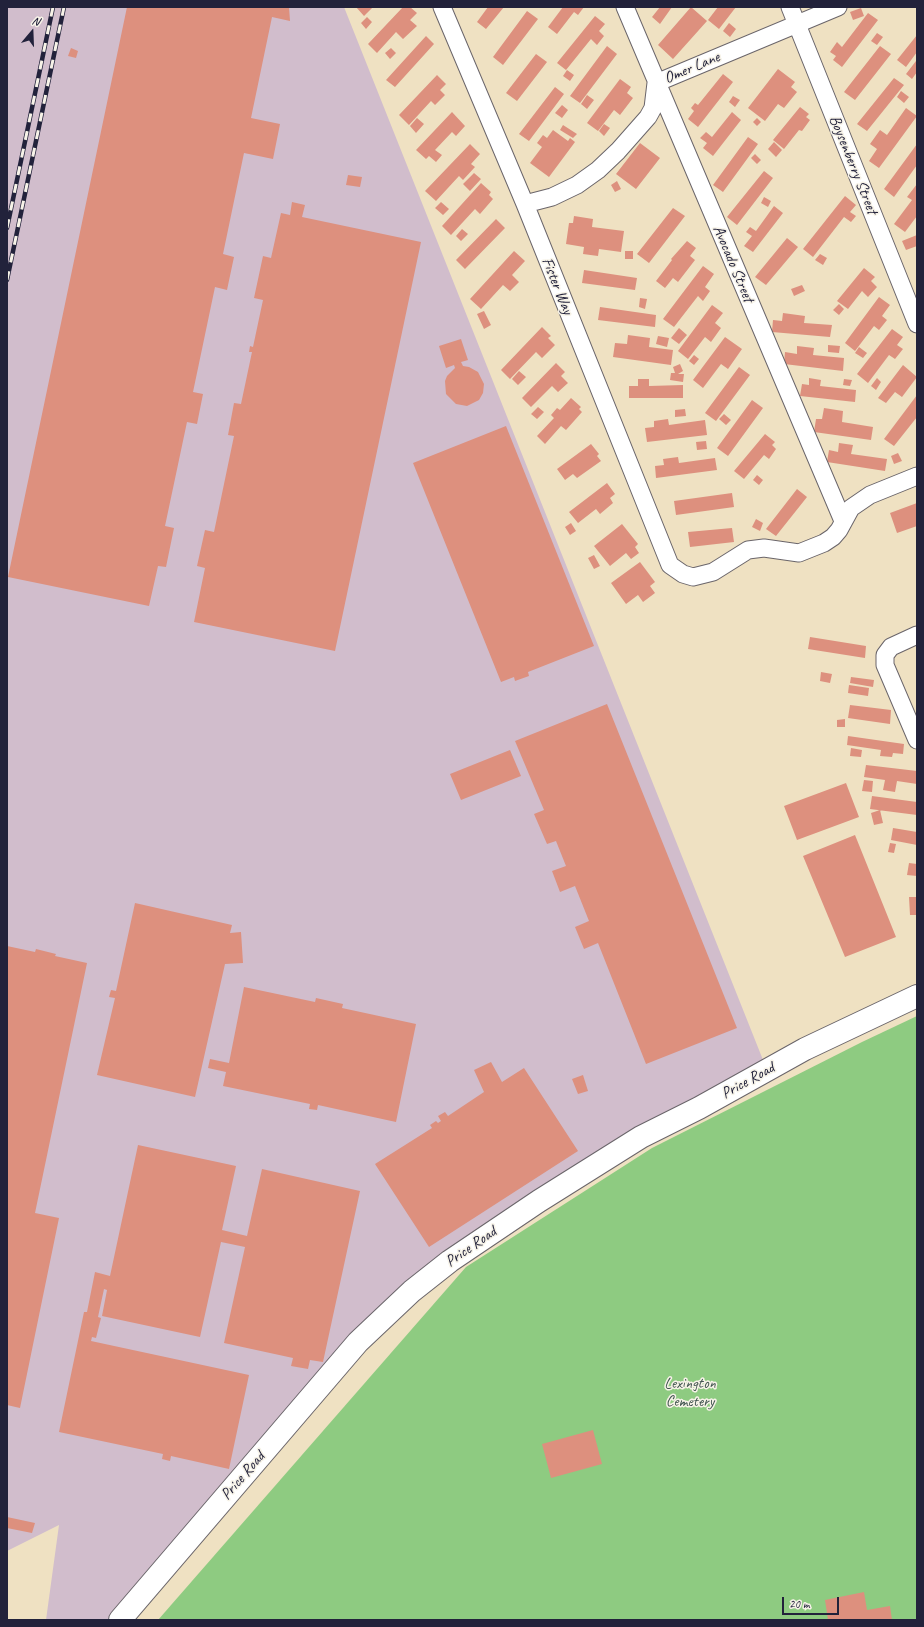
<!DOCTYPE html>
<html>
<head>
<meta charset="utf-8">
<style>
	body { margin:0 }
	#map { position:relative; width:924px; height:1627px; overflow:hidden; background:#efe1c2; font-family:Caveat,sans-serif }
	canvas { display:block }
	.frame { position:absolute; inset:0; border:8px solid #22223b; pointer-events:none }
	.north { position:absolute; left:12px; top:12px; width:40px; height:40px; -webkit-text-stroke:3px #f7f3e8; paint-order:stroke; rotate:19deg; font-size:11px; font-weight:700; line-height:16px; text-align:center; color:#22223b }
	.north::after { content:''; display:block; margin:auto; width:14px; height:18px; background:#22223b; clip-path:polygon(50% 0,100% 100%,50% 72%,0 100%) }
	.scale { position:absolute; left:782px; top:1597px; width:57px; height:18px; box-sizing:border-box; border:2px solid #22223b; border-top:0; padding-left:5px; font-size:12px; line-height:14px; white-space:nowrap; color:#22223b; -webkit-text-stroke:3px #f7f3e8; paint-order:stroke }
</style>
</head>
<body>
<div id="map">
<canvas width="924" height="1627"></canvas>
<div class="frame"></div>
<div class="north">N</div>
<div class="scale">20 m</div>
</div>
<script>
const ctx = document.querySelector('canvas').getContext('2d');
ctx.lineJoin = 'round';
function fill(path, color) { ctx.fillStyle = color; ctx.fill(path, 'evenodd'); }
const poly = rows => new Path2D(rows.map(r => 'M' + r).join(''));
function strokePath(path, color, width, dash) { ctx.strokeStyle = color; ctx.lineWidth = width; ctx.lineCap = dash ? 'butt' : 'round'; ctx.setLineDash(dash || []); ctx.stroke(path); }
function drawText(font, color, halo, rows, align = 'center') {
  ctx.font = font + ' Caveat,sans-serif'; ctx.lineWidth = 3; ctx.setLineDash([]); ctx.textBaseline = 'middle'; ctx.strokeStyle = halo; ctx.fillStyle = color; for (const [text, x, y, turn = 0] of rows) {
    ctx.save(); ctx.translate(x, y); ctx.rotate((+turn || 0) * Math.PI / 180); ctx.textAlign = isNaN(turn) ? turn : align; if (halo) ctx.strokeText(text, 0, 0); ctx.fillText(text, 0, 0); ctx.restore();
  }
}
fill(poly([
	[7,7,344,7,767,1070,412,1291,120,1620,46,1620,59,1525,7,1551]
]), '#d1bdcc');
fill(poly([
	[917,1016,917,1620,158,1620,466,1267,652,1148,862,1042]
]), '#8ecb81');
fill(poly([
	[127,7,289,7,290,21,272,17,251,118,280,124,273,159,244,153,223,254,234,257,227,290,215,287,193,392,203,394,197,424,187,422,165,526,174,528,166,567,158,566,149,606,8,577],
	[356,7,373,7,364,16],
	[403,7,410,7,417,13,410,20,417,26,403,39,396,32,377,53,368,44],
	[488,7,504,7,486,29,477,22],
	[563,7,584,7,578,15,574,12,557,34,548,27],
	[660,7,672,7,660,24,652,17],
	[691,7,707,21,673,59,658,45],
	[718,7,736,7,719,29,708,20],
	[861,8,864,16,853,20,850,12],
	[527,11,538,19,503,65,493,57],
	[868,13,878,20,842,67,833,60,836,56,830,52,837,42,842,47],
	[595,16,605,24,599,31,604,36,597,45,591,39,566,70,557,63],
	[367,17,372,22,366,29,361,23],
	[729,23,736,29,730,37,723,31],
	[877,33,883,37,877,45,871,41],
	[917,35,917,52,906,67,897,60],
	[426,36,434,44,395,87,386,80],
	[607,46,617,54,580,103,570,96],
	[880,46,891,54,855,100,844,92],
	[71,48,78,51,76,58,68,56],
	[391,48,396,53,390,59,385,53],
	[536,54,547,62,517,101,506,93],
	[916,61,917,72,912,79,906,74],
	[778,69,795,82,791,87,797,92,784,108,778,104,765,121,748,108],
	[567,70,574,75,570,81,563,76],
	[723,74,733,82,698,127,688,119,694,111,691,108,695,103,698,105],
	[437,75,446,84,440,90,445,95,435,105,431,101,409,125,399,115],
	[894,78,904,85,867,131,857,124],
	[620,79,631,87,627,93,633,98,620,115,614,110,598,131,587,123],
	[555,87,564,94,529,141,519,134],
	[901,91,909,97,904,103,897,97],
	[587,95,594,100,587,109,581,104],
	[733,96,740,100,735,107,729,102],
	[562,105,568,110,562,118,555,113],
	[800,107,809,114,806,117,810,120,802,131,799,130,784,149,773,140],
	[906,108,917,116,879,168,869,161,877,149,870,144,880,130,887,135],
	[452,112,465,126,456,136,452,132,435,150,442,155,436,162,429,156,426,159,416,150],
	[732,112,741,120,713,156,703,148,707,143,700,138,706,132,712,137],
	[417,118,424,124,416,133,410,126],
	[757,118,761,122,757,126,753,122],
	[604,124,610,128,604,136,599,131],
	[563,125,577,134,573,138,560,130],
	[553,130,568,141,570,138,575,142,549,177,530,163,542,147,537,143,543,135,547,138],
	[748,137,758,144,723,192,713,185],
	[774,142,782,150,776,157,768,149],
	[640,143,660,158,636,189,616,174],
	[470,144,480,154,471,164,475,167,463,180,459,176,436,201,425,191],
	[917,144,917,165,894,197,884,189],
	[755,154,761,160,757,164,751,158],
	[764,171,773,178,737,225,727,217],
	[474,173,481,179,470,191,463,184],
	[348,175,362,177,360,187,346,185],
	[617,181,621,189,615,192,611,185],
	[481,183,491,192,489,195,493,199,480,214,475,209,451,235,442,226],
	[917,184,917,216,905,232,894,224,912,200,907,197],
	[845,196,856,205,850,212,856,216,851,222,844,217,813,257,803,249],
	[764,197,771,201,768,207,761,203],
	[292,202,305,205,302,217,421,242,335,651,194,622,205,568,197,566,205,530,214,532,234,436,228,435,234,403,241,404,252,352,249,352,250,346,253,347,263,300,254,298,263,256,271,258,281,213,290,215],
	[441,202,449,209,443,215,435,208],
	[774,206,783,213,753,252,744,246,752,236,746,232,750,227,756,231],
	[673,208,685,216,649,263,637,254],
	[574,216,593,219,592,227,624,231,621,252,599,249,598,256,583,254,584,247,566,244,569,223,573,223],
	[496,219,505,228,465,269,456,260],
	[462,229,468,234,461,241,456,236],
	[917,235,917,246,906,250,902,241],
	[787,238,798,247,766,285,755,277],
	[687,241,696,248,690,256,695,260,678,282,673,278,665,288,656,281,672,260,671,259],
	[514,251,525,261,512,275,519,282,510,291,503,285,481,309,470,299],
	[625,251,633,251,633,259,625,259],
	[820,254,827,258,823,265,815,260],
	[703,266,714,274,705,287,710,291,703,301,698,296,674,327,663,319],
	[864,268,875,277,871,281,877,287,868,297,862,291,848,309,837,301],
	[584,270,637,278,635,290,582,283],
	[802,285,805,291,794,296,791,289],
	[879,297,890,305,882,316,887,320,879,330,874,326,855,351,845,343],
	[640,298,647,299,645,309,639,307],
	[839,304,844,309,839,315,833,310],
	[712,305,723,313,715,323,721,328,711,342,705,337,688,359,678,351],
	[600,307,656,315,655,327,598,320],
	[484,311,491,325,484,329,477,314],
	[783,313,805,316,804,323,832,325,830,337,772,332,773,320,782,321],
	[542,327,551,336,548,338,555,345,542,358,536,352,510,379,501,370],
	[679,328,687,335,679,344,671,338],
	[892,329,903,337,897,345,903,349,895,359,889,355,868,383,857,374],
	[628,335,650,338,649,347,673,350,671,365,613,357,615,343,627,344],
	[658,336,669,338,667,347,656,344],
	[725,337,742,349,728,369,721,364,703,388,693,380],
	[461,339,468,360,461,362,463,366,469,367,478,372,484,384,483,393,479,400,467,406,456,404,446,394,445,381,447,376,455,368,454,365,446,368,439,346],
	[828,345,840,346,839,353,828,352],
	[797,346,814,348,813,355,844,358,843,371,784,364,785,352,797,354],
	[859,347,867,353,863,358,855,353],
	[694,355,699,359,694,365,689,361],
	[556,363,565,372,561,376,568,383,558,392,552,386,531,407,522,398],
	[680,364,683,371,678,374,684,374,683,382,670,380,671,373,675,373,673,367],
	[903,365,917,377,902,397,895,392,886,403,878,398],
	[739,367,750,375,716,421,705,413],
	[519,371,526,377,518,385,512,379],
	[809,378,821,380,820,386,856,390,855,402,800,396,802,384,809,385],
	[877,378,881,382,876,390,871,386],
	[638,379,649,379,649,386,683,385,683,398,629,398,629,386,638,386],
	[844,379,852,380,850,386,843,385],
	[917,395,917,417,894,446,884,439],
	[571,398,581,407,579,409,582,412,566,430,561,426,545,444,537,436,554,418,551,415,557,408,560,410],
	[752,400,763,408,728,456,717,448],
	[538,407,544,412,537,419,531,414],
	[824,408,843,411,842,422,873,427,871,440,814,432,816,419,822,419],
	[685,409,686,416,675,417,675,410],
	[724,414,731,420,726,425,719,419],
	[668,419,669,425,705,420,707,435,647,442,645,428,654,427,654,421],
	[506,426,594,646,528,672,529,676,515,681,514,677,501,682,413,463],
	[765,434,775,442,772,445,776,449,769,459,764,455,744,479,734,471],
	[706,441,707,449,697,450,696,442],
	[839,443,853,445,851,454,887,459,885,471,827,462,829,450,838,452],
	[591,444,599,454,597,456,601,461,577,478,573,474,565,480,557,469],
	[898,453,902,461,894,464,891,456],
	[678,457,679,463,715,458,717,470,656,478,655,466,664,465,663,459],
	[757,475,763,480,759,485,753,480],
	[607,483,615,494,610,498,613,503,600,514,596,509,578,523,569,512],
	[797,489,807,497,776,536,766,529],
	[732,493,734,507,676,515,674,501],
	[917,503,917,526,897,533,890,513],
	[756,519,763,523,760,531,752,527],
	[571,523,576,531,570,535,565,527],
	[622,524,638,544,635,547,639,553,631,559,626,553,610,566,594,546],
	[732,528,734,542,690,547,688,532],
	[594,555,600,566,594,569,588,558],
	[640,562,655,582,650,586,655,593,643,602,638,595,626,604,611,583],
	[810,637,866,646,865,658,808,649],
	[821,672,832,674,830,683,820,681],
	[851,677,874,680,873,687,850,683],
	[849,685,869,688,868,696,848,693],
	[607,704,737,1028,646,1064,598,943,584,949,575,927,589,921,575,886,560,892,552,871,566,866,556,841,547,844,534,814,544,810,515,741],
	[850,705,891,710,890,724,848,718],
	[845,719,845,727,837,727,837,720],
	[848,736,904,744,903,754,893,753,892,757,880,756,881,750,847,745],
	[851,748,862,750,861,757,850,756],
	[510,750,521,776,461,800,450,774],
	[866,765,917,771,917,784,897,781,895,792,883,790,885,780,864,777],
	[864,780,873,781,872,792,862,791],
	[846,783,859,817,797,840,784,806],
	[872,796,917,802,917,815,870,809],
	[880,810,883,823,874,825,871,813],
	[893,828,917,832,917,845,891,840],
	[855,835,896,937,845,957,803,856],
	[890,843,896,844,894,853,888,852],
	[909,863,917,864,917,876,907,875],
	[909,897,916,897,917,915,910,915],
	[135,903,232,925,230,933,241,932,243,963,225,964,195,1097,97,1075,115,998,109,997,111,990,116,991],
	[7,946,35,952,36,949,56,954,55,956,87,963,35,1213,59,1218,20,1408,7,1405],
	[244,987,315,1002,316,998,343,1004,342,1008,416,1024,396,1122,318,1105,317,1110,309,1109,310,1104,223,1086,226,1072,208,1068,210,1059,229,1063],
	[491,1062,502,1082,524,1068,578,1151,429,1247,375,1164,432,1128,430,1125,436,1121,438,1123,441,1121,438,1116,445,1112,448,1116,484,1092,474,1070],
	[583,1075,588,1091,578,1094,572,1079],
	[138,1145,236,1166,222,1230,247,1236,262,1169,360,1191,323,1362,310,1360,308,1369,291,1366,293,1358,224,1343,245,1247,221,1242,200,1337,102,1316,107,1290,104,1289,98,1317,101,1318,96,1338,92,1337,91,1341,249,1375,229,1469,171,1456,170,1461,162,1459,163,1454,59,1432,84,1312,87,1312,95,1272,110,1276],
	[593,1430,602,1464,551,1478,542,1444],
	[7,1517,35,1523,32,1533,7,1528],
	[864,1592,867,1610,890,1606,892,1620,828,1620,825,1600]
]), '#dd907e');
const street = poly([
	[442,7,525,204,670,565,683,574,693,577,713,572,748,550,764,548,799,553,824,543,833,537,839,530,851,508,870,495,917,476],
	[625,7,843,521],
	[790,7,917,324],
	[525,204,552,197,577,185,598,170,618,151,648,117,653,108,656,83,838,7],
	[917,635,891,647,885,655,885,665,917,740]
]);
const secondary = poly([
	[120,1620,358,1342,412,1291,450,1261,539,1201,641,1137,699,1108,805,1049,917,996]
]);
strokePath(street, '#6a656a', 19);
strokePath(secondary, '#6a656a', 24);
strokePath(street, '#fff', 17);
strokePath(secondary, '#fff', 22);
const rail = poly([
	[7,228,53,7],
	[7,280,64,7]
]);
strokePath(rail, '#22223b', 4.5);
strokePath(rail, '#f7f3e8', 3, [9]);
drawText('16px', '#22223b', '#f7f3e8', [
	["Omer Lane",692,68,-23],
	["Boysenberry Street",853,165,68],
	["Avocado Street",733,264,67],
	["Fister Way",557,286,68],
	["Price Road",748,1081,-29],
	["Price Road",471,1247,-35],
	["Price Road",243,1476,-49]
]);
drawText('16px', '#425550', '#f7f3e8', [
	["Lexington",690,1384],
	["Cemetery",690,1402]
]);
</script>
</body>
</html>
